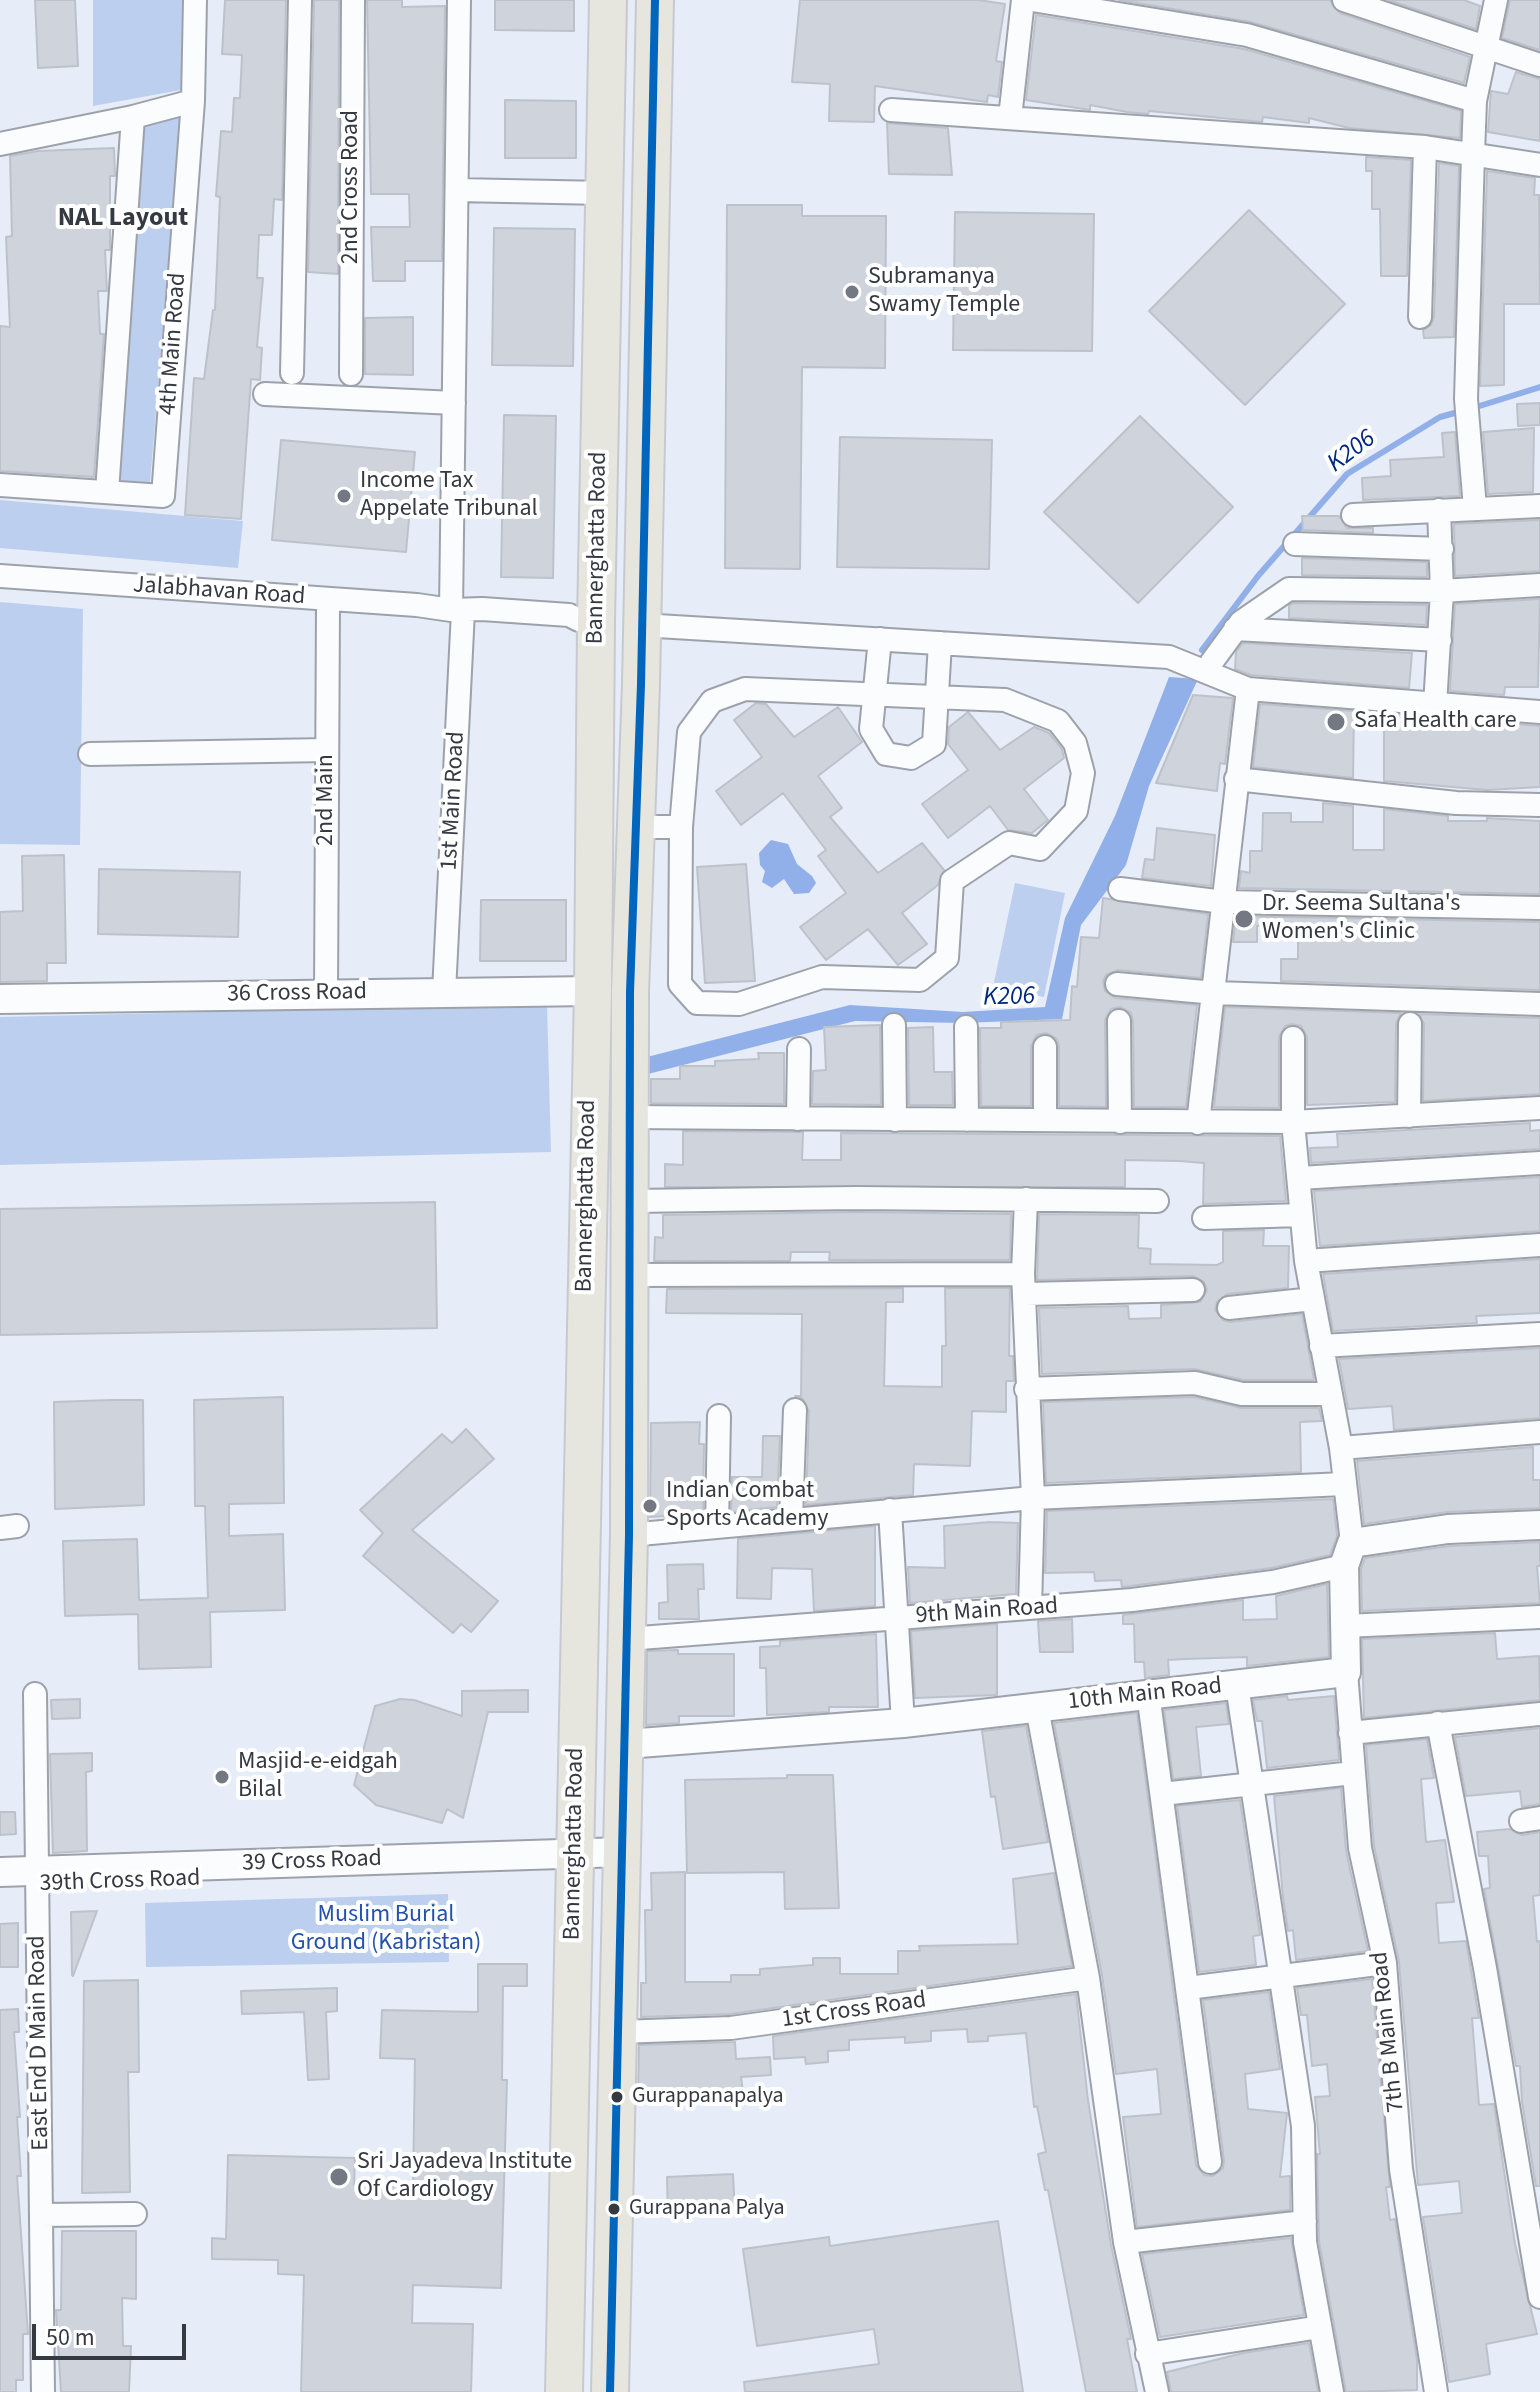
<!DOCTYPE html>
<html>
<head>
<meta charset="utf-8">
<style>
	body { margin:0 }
	#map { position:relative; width:1540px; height:2392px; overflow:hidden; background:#e6ecf8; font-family:"Source Sans 3",sans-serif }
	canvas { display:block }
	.scale { position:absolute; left:32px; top:2324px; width:154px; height:36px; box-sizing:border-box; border:4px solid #353a42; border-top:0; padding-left:10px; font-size:24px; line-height:28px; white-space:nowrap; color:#353a42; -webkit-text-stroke:6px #fff; paint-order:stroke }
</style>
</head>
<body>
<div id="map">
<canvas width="1540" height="2392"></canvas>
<div class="scale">50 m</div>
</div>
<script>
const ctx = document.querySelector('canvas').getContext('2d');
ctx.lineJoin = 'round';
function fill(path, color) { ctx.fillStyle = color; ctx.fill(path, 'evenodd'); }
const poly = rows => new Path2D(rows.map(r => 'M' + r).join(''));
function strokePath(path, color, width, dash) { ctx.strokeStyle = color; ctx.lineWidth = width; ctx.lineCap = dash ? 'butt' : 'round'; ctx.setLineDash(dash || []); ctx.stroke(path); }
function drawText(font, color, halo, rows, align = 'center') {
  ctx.font = font + ' "Source Sans 3",sans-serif'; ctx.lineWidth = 8; ctx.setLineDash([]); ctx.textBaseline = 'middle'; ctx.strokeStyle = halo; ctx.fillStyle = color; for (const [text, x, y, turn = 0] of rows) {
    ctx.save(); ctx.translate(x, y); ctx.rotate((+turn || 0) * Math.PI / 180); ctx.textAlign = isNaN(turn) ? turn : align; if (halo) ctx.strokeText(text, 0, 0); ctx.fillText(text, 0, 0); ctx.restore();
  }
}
fill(poly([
	[93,0,187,0,181,90,93,106],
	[181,116,150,483,116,481,140,123],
	[0,500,243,521,238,568,0,548],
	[0,602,83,609,80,845,0,844],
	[1015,883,1065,893,1044,997,993,987],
	[547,1004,551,1152,0,1165,0,1017],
	[448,1894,449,1962,146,1967,145,1903]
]), '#bdcfef');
fill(poly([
	[1169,677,1198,679,1149,786,1126,865,1081,925,1062,1019,963,1023,855,1021,644,1075,643,1058,850,1005,963,1012,1045,1007,1065,918,1115,816],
	[771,840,788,844,797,864,812,876,816,883,809,893,794,894,784,879,772,888,762,882,765,871,760,865,759,853]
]), '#91afe9');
strokePath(poly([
	[1473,408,1540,387],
	[1202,650,1258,576,1347,474,1440,417,1462,411]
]), '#91afe9', 6);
const building = poly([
	[35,0,75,0,78,66,38,68,35,0],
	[225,0,286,0,282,200,274,199,272,235,259,235,257,278,263,278,257,347,262,348,260,380,251,379,241,519,185,515,194,378,204,379,213,310,215,310,220,197,216,196,221,131,232,132,234,98,240,98,242,55,222,54,225,0],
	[314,0,339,0,338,274,308,272,314,0],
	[367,0,402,0,402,7,445,6,442,261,405,261,405,281,373,281,371,227,410,227,409,194,371,194,367,0],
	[495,0,574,0,574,31,495,30,495,0],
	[800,0,979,0,1005,4,996,61,1002,62,998,97,988,95,987,102,875,86,874,122,829,121,830,84,792,82,800,0],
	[1119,0,1330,0,1340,13,1470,57,1464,83,1251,22,1119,0],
	[1388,0,1464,0,1480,6,1476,29,1388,0],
	[1510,0,1540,0,1540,50,1502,38,1510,0],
	[1036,15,1244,49,1461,111,1460,138,1349,128,1309,118,1309,123,1263,117,1262,122,1149,111,1148,114,1127,112,1090,105,1090,110,1026,100,1036,15],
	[1516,72,1540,79,1540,141,1488,132,1491,91,1508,94,1516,72],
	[505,100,576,101,576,158,505,158,505,100],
	[887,123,948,128,952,175,889,174,887,123],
	[114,148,115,176,110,176,110,250,105,250,107,291,98,291,100,334,104,334,94,477,0,471,0,326,10,327,6,237,12,236,10,156,38,151,114,148],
	[1366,157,1411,160,1407,276,1381,276,1380,209,1372,209,1372,171,1366,171,1366,157],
	[1439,163,1459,166,1454,337,1424,338,1423,330,1431,325,1434,317,1439,163],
	[1487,171,1535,178,1534,195,1539,195,1540,304,1504,304,1504,385,1480,386,1487,171],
	[727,205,802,205,802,216,886,216,885,368,802,367,800,569,725,568,727,205],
	[1249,210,1345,304,1245,405,1149,311,1249,210],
	[955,212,1094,214,1092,351,953,350,955,212],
	[494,228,575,229,573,366,492,365,494,228],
	[413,317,413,375,365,374,365,318,413,317],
	[1540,403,1540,425,1518,426,1517,404,1540,403],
	[504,415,556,416,553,578,501,577,504,415],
	[1140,416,1233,507,1138,603,1044,512,1140,416],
	[1534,428,1533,492,1488,494,1483,432,1534,428],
	[1455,432,1460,496,1363,500,1362,478,1391,476,1390,460,1444,457,1442,433,1455,432],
	[840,437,992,440,989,569,837,567,840,437],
	[281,440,415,452,406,552,272,540,281,440],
	[1302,516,1339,516,1347,528,1373,528,1373,533,1303,530,1302,516],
	[1540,520,1540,571,1455,576,1454,524,1540,520],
	[1302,558,1427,562,1427,577,1302,575,1302,558],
	[1540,599,1538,687,1505,687,1504,695,1450,691,1455,604,1540,599],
	[1293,603,1427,605,1426,625,1289,618,1289,606,1293,603],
	[1243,643,1412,653,1409,688,1251,675,1235,669,1236,652,1243,643],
	[1193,695,1233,698,1225,764,1220,763,1217,791,1156,783,1193,695],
	[756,703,766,704,794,737,838,707,862,742,818,776,842,808,830,817,878,873,922,843,944,870,938,885,902,913,927,944,898,965,868,929,826,960,800,927,846,893,818,856,826,850,783,793,741,825,716,791,762,757,734,720,756,703],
	[1260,704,1354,711,1353,778,1253,767,1260,704],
	[968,712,1000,750,1034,727,1049,733,1062,749,1064,758,1024,789,1048,820,1032,833,1008,830,990,806,948,838,922,804,968,770,948,744,949,727,968,712],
	[1384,714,1540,726,1540,787,1487,790,1384,781,1384,714],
	[1323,803,1353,806,1353,850,1384,850,1384,809,1448,816,1448,821,1487,821,1487,818,1540,821,1540,894,1239,888,1241,871,1250,873,1250,851,1262,851,1263,813,1291,813,1291,822,1323,822,1323,803],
	[1157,828,1215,835,1211,886,1142,878,1145,859,1154,860,1157,828],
	[64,855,66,963,47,963,47,981,0,982,0,912,23,911,22,856,64,855],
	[746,864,755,981,705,983,697,867,746,864],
	[99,869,240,872,238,937,98,934,99,869],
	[1103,898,1208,914,1201,978,1118,970,1106,975,1103,982,1105,991,1115,998,1197,1005,1186,1107,1134,1107,1133,1021,1131,1013,1120,1007,1111,1009,1105,1020,1106,1107,1059,1106,1059,1046,1057,1039,1046,1033,1037,1035,1031,1046,1031,1106,981,1106,980,1028,1001,1028,1001,1022,1070,1020,1072,986,1077,987,1081,937,1099,938,1103,898],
	[481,900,566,900,566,961,480,961,481,900],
	[1236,916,1540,922,1540,990,1281,981,1281,959,1298,959,1298,926,1257,926,1257,942,1233,942,1236,916],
	[1225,1007,1401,1013,1396,1024,1395,1102,1307,1105,1307,1037,1301,1026,1292,1024,1285,1026,1279,1037,1279,1108,1214,1107,1225,1007],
	[1419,1014,1540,1018,1540,1094,1423,1101,1424,1024,1419,1014],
	[880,1025,881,1105,812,1104,813,1071,826,1070,824,1027,880,1025],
	[933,1027,934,1072,952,1072,953,1105,909,1105,908,1028,933,1027],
	[758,1053,784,1053,784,1104,651,1103,651,1079,680,1079,680,1066,715,1066,715,1061,759,1059,758,1053],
	[1530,1123,1530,1131,1540,1130,1540,1149,1311,1163,1310,1148,1338,1147,1337,1134,1530,1123],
	[683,1131,803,1132,802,1160,841,1160,841,1133,1280,1136,1286,1201,1203,1204,1204,1163,1179,1161,1125,1160,1125,1187,665,1187,665,1164,683,1165,683,1131],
	[1540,1177,1540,1231,1320,1246,1314,1191,1540,1177],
	[435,1202,437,1328,0,1335,0,1209,435,1202],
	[856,1212,1011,1214,1010,1260,829,1260,830,1252,791,1252,790,1261,654,1261,655,1237,663,1238,663,1215,856,1212],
	[1039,1214,1139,1215,1138,1248,1151,1249,1150,1264,1217,1265,1223,1262,1223,1231,1264,1230,1263,1246,1289,1246,1288,1288,1227,1294,1217,1302,1215,1310,1223,1320,1230,1322,1302,1314,1314,1380,1244,1380,1194,1369,1042,1374,1039,1308,1128,1306,1129,1319,1161,1318,1161,1305,1200,1302,1207,1290,1204,1282,1193,1276,1037,1280,1039,1214],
	[1540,1259,1540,1313,1476,1316,1477,1323,1333,1331,1323,1274,1540,1259],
	[903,1288,903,1302,886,1302,884,1386,942,1387,942,1346,946,1346,945,1288,1010,1288,1009,1356,1013,1356,1014,1381,1006,1381,1006,1412,972,1411,970,1466,914,1464,913,1495,806,1505,809,1411,803,1399,795,1396,801,1396,802,1314,666,1313,667,1289,903,1288],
	[1540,1348,1540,1418,1394,1430,1392,1406,1348,1409,1339,1359,1540,1348],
	[283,1397,284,1503,229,1504,229,1536,283,1534,285,1610,210,1612,211,1667,139,1669,138,1614,65,1616,63,1541,137,1539,139,1600,208,1598,205,1506,195,1506,194,1400,283,1397],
	[1194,1397,1242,1408,1319,1408,1322,1421,1300,1422,1301,1472,1046,1483,1043,1402,1194,1397],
	[111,1400,143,1400,144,1505,55,1509,54,1402,111,1400],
	[700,1422,699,1444,704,1444,703,1514,650,1517,651,1423,700,1422],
	[466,1429,494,1459,412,1530,498,1601,471,1632,461,1624,453,1633,363,1556,383,1533,360,1510,442,1434,452,1443,466,1429],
	[763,1436,780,1436,777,1507,731,1512,732,1477,762,1477,763,1436],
	[1533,1447,1533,1480,1540,1480,1540,1508,1447,1512,1364,1524,1357,1461,1533,1447],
	[1333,1499,1337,1536,1330,1555,1271,1568,1122,1587,1121,1580,1095,1581,1094,1572,1045,1573,1047,1511,1333,1499],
	[990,1522,1018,1523,1016,1594,910,1603,908,1567,945,1568,944,1526,990,1522],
	[875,1526,875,1606,814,1611,812,1569,772,1568,771,1599,737,1598,738,1539,875,1526],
	[1540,1542,1540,1566,1537,1566,1540,1603,1362,1611,1361,1569,1365,1558,1450,1546,1540,1542],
	[703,1564,704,1589,698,1589,699,1619,659,1619,659,1603,668,1602,667,1565,703,1564],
	[1327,1584,1329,1657,1247,1666,1247,1657,1185,1659,1168,1660,1169,1675,1145,1678,1144,1662,1135,1662,1134,1624,1123,1624,1123,1615,1243,1600,1243,1620,1277,1619,1276,1596,1327,1584],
	[1072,1619,1073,1652,1040,1652,1038,1621,1072,1619],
	[997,1624,997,1695,915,1698,911,1631,997,1624],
	[1495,1633,1497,1659,1539,1656,1540,1700,1364,1718,1362,1639,1495,1633],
	[876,1634,878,1707,829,1707,829,1712,767,1715,766,1668,760,1668,760,1647,780,1646,780,1641,876,1634],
	[678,1650,678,1654,734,1654,734,1716,679,1716,679,1723,646,1725,647,1651,678,1650],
	[528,1690,528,1712,488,1712,463,1818,447,1809,442,1823,376,1805,354,1785,375,1706,400,1699,414,1700,462,1716,462,1691,528,1690],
	[1287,1696,1288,1700,1334,1696,1339,1760,1267,1768,1262,1721,1257,1721,1253,1700,1287,1696],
	[80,1699,80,1718,52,1719,51,1700,80,1699],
	[1226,1703,1229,1724,1196,1727,1201,1776,1173,1779,1164,1710,1226,1703],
	[1137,1713,1196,2165,1204,2175,1213,2176,1223,2168,1224,2161,1203,2000,1269,1992,1280,2069,1245,2074,1248,2109,1287,2113,1280,2177,1290,2176,1290,2210,1137,2227,1123,2117,1161,2114,1157,2069,1116,2074,1102,1975,1054,1723,1137,1713],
	[1026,1726,1048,1842,1003,1849,995,1796,991,1797,982,1731,1026,1726],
	[1540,1728,1540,1804,1522,1807,1520,1791,1466,1796,1455,1737,1540,1728],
	[1427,1739,1434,1778,1421,1779,1426,1842,1445,1840,1454,1902,1436,1903,1439,1943,1466,1941,1479,2018,1472,2018,1479,2105,1494,2104,1515,2244,1537,2334,1486,2344,1490,2374,1449,2382,1423,2217,1462,2213,1459,2181,1418,2185,1399,1962,1374,1846,1366,1745,1427,1739],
	[92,1753,92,1771,86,1772,87,1851,53,1853,50,1754,92,1753],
	[787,1775,833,1775,839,1908,785,1909,784,1872,687,1873,685,1780,787,1778,787,1775],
	[1341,1788,1346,1851,1368,1951,1296,1960,1293,1930,1288,1931,1283,1897,1274,1796,1341,1788],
	[1240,1800,1260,1935,1253,1936,1256,1965,1199,1972,1177,1806,1240,1800],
	[0,1812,15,1812,16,1834,0,1835,0,1812],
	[1510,1829,1522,1835,1540,1832,1540,1895,1533,1896,1537,1942,1540,1941,1540,2186,1536,2186,1522,2102,1520,2066,1516,2066,1484,1889,1490,1888,1488,1856,1479,1856,1477,1832,1510,1829],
	[685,1872,685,1982,731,1982,731,1975,760,1975,760,1969,813,1965,813,1958,840,1958,840,1974,898,1974,898,1951,920,1951,919,1946,1018,1944,1013,1879,1054,1873,1072,1966,730,2014,641,2017,641,1983,646,1983,645,1910,652,1910,651,1873,685,1872],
	[97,1911,73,1976,72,1975,71,1912,97,1911],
	[18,1923,18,1967,0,1967,0,1924,18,1923],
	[478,1964,527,1964,527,1986,503,1986,502,2080,507,2080,501,2288,413,2285,412,2323,473,2324,471,2392,301,2392,304,2275,278,2274,278,2260,212,2259,212,2238,226,2239,228,2155,355,2158,354,2185,413,2186,415,2059,380,2058,382,2010,478,2012,478,1964],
	[1372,1979,1390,2187,1386,2187,1390,2220,1395,2219,1417,2360,1417,2390,1346,2392,1319,2241,1317,2154,1320,2154,1315,2097,1330,2096,1327,2064,1312,2066,1307,2015,1301,2015,1297,1988,1372,1979],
	[138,1980,139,2072,128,2072,130,2192,82,2193,84,1981,138,1980],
	[337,1988,337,2011,326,2012,329,2079,308,2080,304,2012,242,2014,241,1991,337,1988],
	[1076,1994,1088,2100,1111,2245,1131,2339,1127,2339,1137,2392,1086,2392,1048,2190,1045,2190,1038,2154,1046,2152,1037,2106,1034,2107,1026,2033,988,2036,988,2041,968,2042,967,2029,931,2031,931,2041,905,2043,905,2037,849,2040,849,2050,828,2051,828,2062,806,2064,805,2057,774,2059,773,2036,1076,1994],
	[18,2009,19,2032,14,2032,20,2117,17,2117,21,2176,17,2176,28,2334,23,2334,23,2380,16,2380,16,2392,0,2392,0,2010,18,2009],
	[735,2042,736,2059,770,2057,771,2075,741,2077,743,2092,638,2098,639,2045,735,2042],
	[733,2174,735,2213,668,2216,667,2177,733,2174],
	[998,2221,1023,2392,745,2392,744,2382,879,2364,874,2329,757,2346,743,2249,829,2237,830,2246,998,2221],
	[62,2231,136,2231,136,2299,122,2298,123,2346,131,2346,129,2392,61,2392,56,2310,61,2310,62,2231],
	[1291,2238,1304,2315,1160,2337,1142,2254,1291,2238],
	[1309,2343,1318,2392,1171,2392,1167,2372,1243,2353,1309,2343]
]);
fill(building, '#ced3dc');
strokePath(building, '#bdc2ca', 2);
const minor = poly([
	[1032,0,1247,35,1475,101],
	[1344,0,1540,65],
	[891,110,1425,147,1540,165],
	[1010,118,1023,0],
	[0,144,133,117,193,101],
	[457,190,604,193],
	[1420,317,1425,147],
	[292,373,300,0],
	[351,374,353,0],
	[265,394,454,403],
	[0,485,163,496,193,101,195,0],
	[107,492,133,117],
	[1475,508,1466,399,1473,154,1475,101,1496,0],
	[1353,515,1540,506],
	[1295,544,1442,549],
	[0,576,417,605,451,610,482,609,569,615,579,620],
	[451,610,459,0],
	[641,625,1169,657,1248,689,1540,712],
	[1235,629,1440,640],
	[880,639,871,729,886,754,911,758,934,744,940,643],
	[1211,663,1241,622,1289,589,1442,591,1540,585],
	[745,689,1005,700,1058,721,1075,743,1083,773,1076,811,1040,849,1009,843,952,881,947,958,920,980,822,977,739,1004,697,1003,680,984,681,827,689,732,712,701,745,689],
	[1435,705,1442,591,1439,510],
	[90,754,327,750],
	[1236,779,1456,803,1540,805],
	[637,827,681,827],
	[1120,889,1224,902,1540,908],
	[1117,984,1215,993,1540,1004],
	[444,992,463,611],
	[326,994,328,606],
	[1119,1021,1120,1122],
	[894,1025,895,1120],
	[966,1027,967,1120],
	[1293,1038,1293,1122,1306,1261,1341,1448,1352,1543],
	[1409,1116,1410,1024],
	[630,1117,1293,1122,1540,1108],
	[798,1119,799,1049],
	[1045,1120,1045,1047],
	[1198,1123,1248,689],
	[1300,1178,1540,1163],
	[1026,1199,1023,1274,1033,1498,1030,1608],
	[632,1201,856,1198,1157,1201],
	[1204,1218,1301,1215],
	[1306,1261,1540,1245],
	[632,1275,1023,1274],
	[1026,1294,1193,1290],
	[1229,1308,1313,1299],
	[1321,1346,1540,1334],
	[1026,1389,1195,1383,1242,1394,1330,1394],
	[1341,1448,1540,1432],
	[890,1510,903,1723],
	[791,1519,795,1410],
	[717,1526,719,1416],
	[0,1528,17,1526],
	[629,1535,1033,1498,1344,1484],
	[1345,1626,1540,1617],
	[627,1639,1132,1600,1273,1582,1344,1566],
	[1346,1672,1360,1848,1385,1963,1401,2169,1436,2392],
	[1237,1685,1303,2126,1305,2242,1332,2392],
	[1148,1693,1210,2162],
	[35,1694,43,2392],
	[1037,1708,1088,1978,1125,2242,1157,2392],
	[1438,1723,1485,1968,1540,2297],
	[1350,1733,1540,1714],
	[1162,1794,1353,1773],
	[1521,1821,1540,1818],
	[1188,1988,1385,1963],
	[619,2032,731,2028,1088,1978],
	[41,2215,135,2214],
	[1125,2242,1305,2222],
	[1147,2354,1320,2327]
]);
const tertiary = poly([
	[0,999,593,991],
	[626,1744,903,1723,1346,1672,1344,1566,1352,1543,1448,1529,1540,1525],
	[0,1872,623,1852]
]);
const primary = poly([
	[564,2392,593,991,596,621,608,0],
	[610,2392,629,1535,630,992,641,684,655,0]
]);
strokePath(minor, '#9da2aa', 26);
strokePath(tertiary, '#9da2aa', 32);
strokePath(primary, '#c6c9cf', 40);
strokePath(minor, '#fbfcfe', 22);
strokePath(tertiary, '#fbfcfe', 28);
strokePath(primary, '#e7e6de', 36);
strokePath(poly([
	[610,2392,629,1535,630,992,641,684,655,0]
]), '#0065bd', 8);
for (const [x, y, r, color] of [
	[852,292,8,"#737882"],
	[344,496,8,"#737882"],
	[1336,722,10,"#737882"],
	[1244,919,10,"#737882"],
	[650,1506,8,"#737882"],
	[222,1777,8,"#737882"],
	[617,2097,7,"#353a42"],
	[339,2177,10,"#737882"],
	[614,2209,7,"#353a42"]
]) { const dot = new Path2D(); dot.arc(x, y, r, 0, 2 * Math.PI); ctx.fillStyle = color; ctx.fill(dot); strokePath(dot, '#fff', 3); }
drawText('22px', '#353a42', '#fff', [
	["Gurappanapalya",632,2097],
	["Gurappana Palya",629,2209]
], 'left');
drawText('24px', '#353a42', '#fff', [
	["2nd Cross Road",352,187,-90],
	["4th Main Road",174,344,-86],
	["Bannerghatta Road",598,548,-89],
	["Jalabhavan Road",219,592,4],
	["2nd Main",327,800,-90],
	["1st Main Road",454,801,-87],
	["36 Cross Road",297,994,-1],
	["Bannerghatta Road",587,1196,-89],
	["9th Main Road",987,1612,-4],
	["10th Main Road",1145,1695,-6],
	["Bannerghatta Road",575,1844,-89],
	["39 Cross Road",312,1862,-2],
	["39th Cross Road",120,1882,-2],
	["1st Cross Road",854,2011,-8],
	["7th B Main Road",1389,2032,-96],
	["East End D Main Road",40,2043,-91]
]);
drawText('24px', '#353a42', '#fff', [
	["Subramanya",868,278],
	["Swamy Temple",868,306],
	["Income Tax",360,482],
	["Appelate Tribunal",360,510],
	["Safa Health care",1354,722],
	["Dr. Seema Sultana's",1262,905],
	["Women's Clinic",1262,933],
	["Indian Combat",666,1492],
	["Sports Academy",666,1520],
	["Masjid-e-eidgah",238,1763],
	["Bilal",238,1791],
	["Sri Jayadeva Institute",357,2163],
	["Of Cardiology",357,2191]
], 'left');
drawText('24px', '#2351ab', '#fff', [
	["Muslim Burial",386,1916],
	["Ground (Kabristan)",386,1944]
]);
drawText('bold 26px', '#353a42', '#fff', [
	["NAL Layout",123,219]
]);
drawText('italic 26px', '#002880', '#fff', [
	["K206",1352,452,-37],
	["K206",1009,998,-2]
]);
</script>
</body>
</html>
